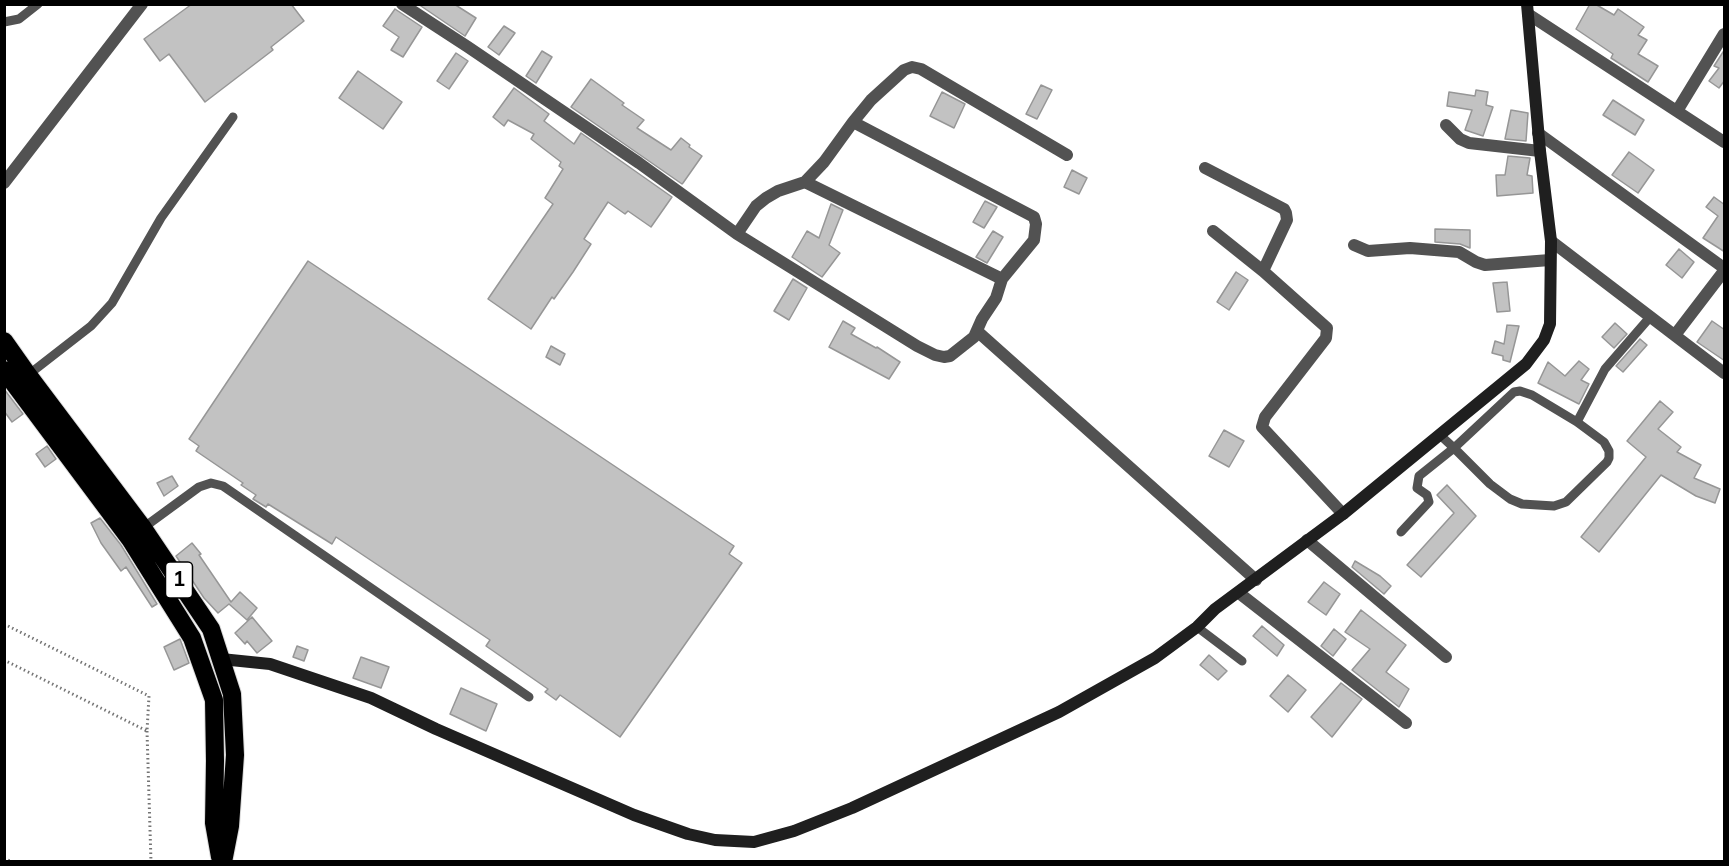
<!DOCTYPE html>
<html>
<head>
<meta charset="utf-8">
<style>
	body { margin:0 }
	#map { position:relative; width:1729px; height:866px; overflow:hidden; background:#fff; font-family:Mulish,sans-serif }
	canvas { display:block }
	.frame { position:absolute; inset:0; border:6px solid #000; pointer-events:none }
</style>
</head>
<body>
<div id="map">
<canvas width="1729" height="866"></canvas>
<div class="frame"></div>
</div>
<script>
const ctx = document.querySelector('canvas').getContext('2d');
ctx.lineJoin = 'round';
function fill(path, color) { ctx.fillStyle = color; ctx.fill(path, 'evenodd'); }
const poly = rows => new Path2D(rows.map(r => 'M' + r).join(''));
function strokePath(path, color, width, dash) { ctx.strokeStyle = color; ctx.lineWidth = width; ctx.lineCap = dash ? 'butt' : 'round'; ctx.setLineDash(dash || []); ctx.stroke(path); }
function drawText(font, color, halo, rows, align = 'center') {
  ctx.font = font + ' Mulish,sans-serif'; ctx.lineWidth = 6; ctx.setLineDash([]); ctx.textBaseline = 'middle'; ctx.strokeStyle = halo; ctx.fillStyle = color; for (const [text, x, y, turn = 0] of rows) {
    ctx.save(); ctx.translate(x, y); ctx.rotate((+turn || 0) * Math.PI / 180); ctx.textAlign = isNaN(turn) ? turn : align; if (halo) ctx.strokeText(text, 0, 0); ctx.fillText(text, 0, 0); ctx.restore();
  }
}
const building = poly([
	[192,4,291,4,304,21,271,47,273,50,205,102,169,54,160,61,144,39,192,4],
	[418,4,454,4,476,18,465,36,418,4],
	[1590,4,1595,4,1614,15,1618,9,1644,27,1638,35,1647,40,1638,54,1658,66,1648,82,1611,58,1613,54,1576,29,1590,4],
	[395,9,422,27,403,57,391,50,399,37,383,26,395,9],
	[504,26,515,33,499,55,488,47,504,26],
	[1725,49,1725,80,1719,88,1709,81,1719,68,1714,66,1725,49],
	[542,51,552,57,536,83,526,76,542,51],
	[456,53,468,61,449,89,437,81,456,53],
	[358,71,402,102,383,129,339,98,358,71],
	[591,79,624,103,622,105,644,120,637,128,671,150,681,138,690,145,689,147,702,156,683,183,682,184,571,107,591,79],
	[1041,85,1052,90,1037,119,1026,114,1041,85],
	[514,88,549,114,544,121,574,144,581,133,672,197,651,227,628,211,625,214,608,202,584,239,591,244,573,272,554,299,552,297,531,329,488,299,553,204,545,198,563,169,559,166,561,162,531,139,534,134,508,120,504,126,493,117,514,88],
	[1476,90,1488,92,1486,105,1493,107,1483,136,1465,130,1472,110,1447,106,1449,92,1475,96,1476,90],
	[942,92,965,104,954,128,930,116,942,92],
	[1613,100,1644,120,1635,135,1603,115,1613,100],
	[1511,110,1528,113,1526,141,1505,139,1511,110],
	[1629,152,1654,170,1638,193,1612,175,1629,152],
	[1508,156,1530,158,1527,175,1532,176,1533,193,1497,196,1496,175,1505,175,1508,156],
	[1072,170,1087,178,1079,194,1064,187,1072,170],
	[1714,197,1725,205,1725,252,1703,238,1718,216,1706,207,1714,197],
	[985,201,997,207,984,228,973,222,985,201],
	[831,204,843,210,829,245,840,253,822,277,792,257,807,231,819,238,831,204],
	[1435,229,1470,230,1470,248,1460,244,1435,242,1435,229],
	[993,231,1003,237,987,263,976,257,993,231],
	[1679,249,1694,262,1682,278,1666,265,1679,249],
	[308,261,734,546,729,554,742,563,620,737,560,695,556,700,545,692,548,689,486,646,490,640,336,537,332,544,268,504,266,507,253,499,256,495,241,485,243,483,196,451,199,446,189,439,308,261],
	[1236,272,1248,280,1229,310,1217,302,1236,272],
	[793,279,807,288,789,320,774,311,793,279],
	[1507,282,1510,311,1497,312,1493,283,1507,282],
	[843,321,855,328,851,334,876,348,877,347,900,362,889,379,829,347,843,321],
	[1712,321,1725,330,1725,361,1697,342,1712,321],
	[1615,323,1627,334,1614,348,1602,337,1615,323],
	[1507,325,1519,326,1510,362,1503,360,1503,356,1492,353,1495,341,1504,344,1507,325],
	[1640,339,1647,345,1623,372,1616,366,1640,339],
	[551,346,565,354,560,365,546,357,551,346],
	[1579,361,1589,369,1581,380,1589,384,1579,404,1538,383,1548,362,1565,376,1579,361],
	[4,389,23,414,12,422,4,411,4,389],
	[1660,401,1673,412,1658,429,1681,447,1677,452,1701,465,1694,478,1720,489,1715,503,1696,496,1661,475,1599,552,1581,537,1646,457,1627,441,1660,401],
	[1224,430,1244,441,1229,467,1209,456,1224,430],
	[47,446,56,459,45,467,36,454,47,446],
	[172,476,178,486,164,496,157,483,172,476],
	[1447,485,1476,516,1421,577,1407,565,1454,513,1437,495,1447,485],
	[100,518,121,545,157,604,152,607,126,567,121,571,101,543,91,523,100,518],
	[192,543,201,554,199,555,231,602,240,592,257,608,247,620,229,604,218,613,204,598,176,556,192,543],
	[1355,561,1380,576,1391,586,1384,594,1352,567,1355,561],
	[1324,582,1340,594,1326,615,1308,602,1324,582],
	[1361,610,1406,645,1386,672,1409,689,1399,707,1352,670,1370,649,1345,632,1361,610],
	[252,617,272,641,257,653,247,641,245,644,235,633,252,617],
	[1262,626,1284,645,1277,656,1253,636,1262,626],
	[1334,629,1346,639,1333,656,1321,646,1334,629],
	[180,639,189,663,174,670,164,647,180,639],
	[297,646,308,650,304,661,293,657,297,646],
	[1209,655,1227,671,1218,680,1200,665,1209,655],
	[361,657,389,667,381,688,353,678,361,657],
	[1288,675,1306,690,1288,712,1270,696,1288,675],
	[1341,683,1362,699,1332,737,1311,717,1341,683],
	[461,688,497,704,486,731,450,714,461,688]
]);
fill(building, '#c2c2c2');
strokePath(building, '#969696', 1.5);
const highway = poly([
	[4,341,28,375,143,528,211,629,232,694,235,755,230,826,223,862],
	[4,370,130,539,192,638,214,700,215,761,214,823,220,857]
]);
strokePath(highway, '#dbdbdb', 20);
strokePath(poly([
	[4,624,149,696,147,731,4,660],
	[147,731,151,862],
	[4,858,12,862]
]), '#747474', 3, [1.5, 3]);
strokePath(poly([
	[4,22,19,19,38,4],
	[28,375,91,326,112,303,161,218,233,117],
	[1577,422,1605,369,1651,316],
	[143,528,199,487,211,483,223,486,529,697],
	[1401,532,1429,502,1427,495,1417,488,1419,476,1454,448,1514,392,1520,391,1532,395,1577,422,1604,442,1609,451,1609,458,1607,462,1566,502,1554,506,1522,504,1510,499,1490,484,1454,448,1440,435],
	[1197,627,1242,661]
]), '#525252', 9);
strokePath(poly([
	[402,4,468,47,639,163,737,234,917,346,935,355,944,357,950,356,974,337,982,319,996,298,1002,279,1034,240,1036,224,1034,217,853,122],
	[1528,14,1724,142],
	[1677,111,1724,34],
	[1446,125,1460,139,1469,143,1540,151],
	[1538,133,1724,268],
	[1205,168,1284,209,1286,213,1287,220,1263,271],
	[805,182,1002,279],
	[4,183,142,4],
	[1213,231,1263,271,1327,328,1326,338,1265,417,1262,427,1343,514],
	[737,234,756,206,766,198,778,191,805,182,824,162,853,122,871,100,904,70,912,67,921,69,1067,155],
	[1551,241,1724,373],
	[1354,245,1368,251,1410,248,1459,252,1476,262,1485,265,1550,260],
	[977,331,1256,580],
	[1675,335,1724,271],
	[1307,540,1446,657],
	[1239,593,1406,723]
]), '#525252', 12);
strokePath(poly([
	[221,659,270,664,371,698,436,729,634,815,688,834,715,840,754,842,794,831,852,808,1059,712,1155,658,1197,627,1215,609,1343,514,1526,364,1544,340,1550,324,1551,241,1540,151,1527,4]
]), '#1f1f1f', 12);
strokePath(highway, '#000', 18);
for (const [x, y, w] of [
	[179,580,27]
]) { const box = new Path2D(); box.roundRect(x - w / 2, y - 18, w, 36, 4.5); ctx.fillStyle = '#fff'; ctx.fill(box); strokePath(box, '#000', 1.5); }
drawText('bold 21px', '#000', null, [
	["1",179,580]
]);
</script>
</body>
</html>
